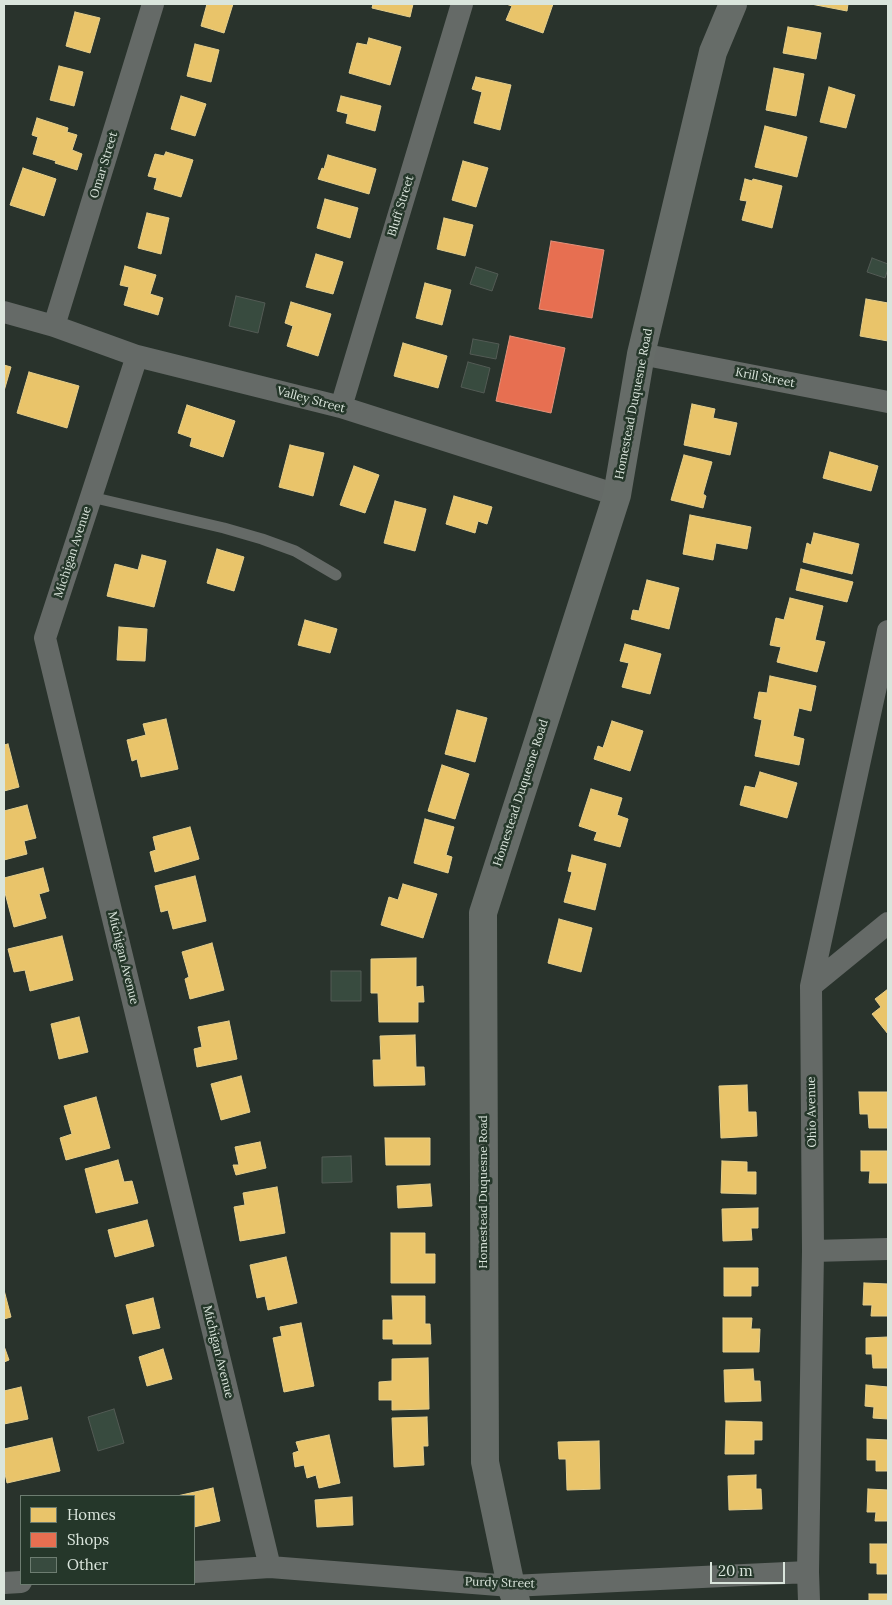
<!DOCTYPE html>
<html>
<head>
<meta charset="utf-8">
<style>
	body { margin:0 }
	#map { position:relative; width:892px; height:1605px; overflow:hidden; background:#29332c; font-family:Lora,serif }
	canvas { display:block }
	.frame { position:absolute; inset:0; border:5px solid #dae5dc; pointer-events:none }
	.legend { position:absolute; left:20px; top:1495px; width:175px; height:90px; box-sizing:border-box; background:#25372a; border:1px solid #6d7d71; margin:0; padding:6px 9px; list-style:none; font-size:15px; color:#dae5dc }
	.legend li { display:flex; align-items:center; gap:10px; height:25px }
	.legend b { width:25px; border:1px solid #6d7d71 }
	.scale { position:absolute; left:710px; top:1562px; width:75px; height:22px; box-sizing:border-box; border:2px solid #dae5dc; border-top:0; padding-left:6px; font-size:15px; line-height:18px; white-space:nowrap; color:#dae5dc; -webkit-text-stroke:4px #25372a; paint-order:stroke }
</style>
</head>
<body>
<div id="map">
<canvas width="892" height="1605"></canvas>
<div class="frame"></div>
<ul class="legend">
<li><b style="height:14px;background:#e9c46a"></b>Homes</li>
<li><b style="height:14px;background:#e76f51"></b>Shops</li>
<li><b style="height:14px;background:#384b3f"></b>Other</li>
</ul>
<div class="scale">20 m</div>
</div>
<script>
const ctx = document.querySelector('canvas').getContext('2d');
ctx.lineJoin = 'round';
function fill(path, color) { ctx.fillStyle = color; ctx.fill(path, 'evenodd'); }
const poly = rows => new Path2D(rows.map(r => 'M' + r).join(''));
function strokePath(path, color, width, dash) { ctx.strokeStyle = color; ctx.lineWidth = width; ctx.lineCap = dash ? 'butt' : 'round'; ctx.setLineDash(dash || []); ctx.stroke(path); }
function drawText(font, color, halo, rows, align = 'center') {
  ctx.font = font + ' Lora,serif'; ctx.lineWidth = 5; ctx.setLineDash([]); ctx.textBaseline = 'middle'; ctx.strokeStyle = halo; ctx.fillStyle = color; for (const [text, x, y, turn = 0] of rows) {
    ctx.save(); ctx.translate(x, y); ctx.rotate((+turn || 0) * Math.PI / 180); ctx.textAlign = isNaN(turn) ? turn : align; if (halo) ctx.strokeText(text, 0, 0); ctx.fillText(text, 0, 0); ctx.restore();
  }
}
const homes = poly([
	[207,4,233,4,224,33,201,26,207,4],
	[373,4,413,4,410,17,372,8,373,4],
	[506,4,553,4,543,33,506,20,512,6,506,4],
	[811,4,848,4,847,11,811,4],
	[75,12,100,18,90,53,66,46,75,12],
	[788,27,821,33,816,59,783,53,788,27],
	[369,38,401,47,390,85,349,73,357,43,367,45,369,38],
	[195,44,219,50,211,82,187,76,195,44],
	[59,66,83,72,74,106,50,100,59,66],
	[774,68,804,74,796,116,766,110,774,68],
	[476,77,511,85,500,130,474,123,482,92,472,89,476,77],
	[829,87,855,95,846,128,820,122,829,87],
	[181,96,206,104,195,136,171,129,181,96],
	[341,96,381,106,375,131,346,123,348,114,337,111,341,96],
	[37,118,68,128,67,132,77,135,72,150,82,154,77,170,55,163,56,161,33,154,38,137,32,135,37,118],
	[765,126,807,137,797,177,755,167,765,126],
	[166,152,193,160,181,197,154,189,157,178,148,176,155,154,164,156,166,152],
	[328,155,376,169,369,194,318,179,322,168,324,169,328,155],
	[463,161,488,168,476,207,452,200,463,161],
	[23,168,56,179,44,216,10,205,23,168],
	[745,179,752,181,753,179,782,186,772,228,742,220,747,201,740,200,745,179],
	[325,199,358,208,350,238,317,228,325,199],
	[147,213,169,218,161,254,138,248,147,213],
	[444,218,473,225,465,256,437,249,444,218],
	[316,254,343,262,333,294,306,287,316,254],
	[125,266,156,275,150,294,163,298,158,315,124,305,129,287,120,285,125,266],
	[425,283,451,290,442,325,416,318,425,283],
	[866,299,888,303,888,341,860,336,866,299],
	[291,302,331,314,318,356,287,346,293,326,285,323,291,302],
	[403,343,447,356,438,388,394,376,403,343],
	[4,365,11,367,4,391,4,365],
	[29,372,79,386,67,428,17,413,29,372],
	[692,404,715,409,713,418,737,423,730,455,684,445,692,404],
	[187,405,235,421,223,457,190,446,192,438,178,433,187,405],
	[290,445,324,453,313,496,279,487,290,445],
	[830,452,878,466,871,491,823,478,830,452],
	[684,455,712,462,703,494,706,496,703,508,671,500,684,455],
	[354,466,379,475,365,513,340,505,354,466],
	[454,496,492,507,487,524,478,521,475,533,446,524,454,496],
	[395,501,426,509,415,551,384,543,395,501],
	[690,515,751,527,747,549,716,543,713,560,683,554,690,515],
	[814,533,859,544,852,574,803,562,807,543,811,545,814,533],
	[217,549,244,557,234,591,207,583,217,549],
	[142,555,166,561,154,607,107,596,115,564,138,570,142,555],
	[801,569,853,582,847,602,796,590,801,569],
	[647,580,679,588,669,629,631,619,633,610,639,611,647,580],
	[790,598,823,606,815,640,825,642,817,672,777,662,781,647,770,645,776,618,784,620,790,598],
	[305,620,337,629,330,653,298,645,305,620],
	[119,627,147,629,145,661,117,660,119,627],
	[625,644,661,654,650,694,622,687,629,663,620,661,625,644],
	[770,676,816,686,811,711,799,708,793,736,804,739,799,765,755,756,762,720,754,718,759,692,767,693,770,676],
	[457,710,487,718,475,762,445,754,457,710],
	[166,719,178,769,141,777,137,759,132,761,127,740,146,735,143,724,166,719],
	[612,721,643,731,630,771,594,759,598,746,603,748,612,721],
	[8,744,19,787,4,791,4,745,8,744],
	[442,765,469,774,455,819,428,811,442,765],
	[760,772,797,783,787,818,740,805,745,786,755,788,760,772],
	[591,789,622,798,617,815,628,819,620,847,594,840,597,832,579,826,591,789],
	[27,805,36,838,24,841,27,854,4,860,4,811,27,805],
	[425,819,454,827,446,855,452,857,448,873,414,863,425,819],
	[190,827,199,859,155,872,150,852,156,850,153,837,190,827],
	[572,855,606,864,595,910,564,902,572,872,568,871,572,855],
	[43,868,49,891,39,894,46,918,14,927,4,889,4,878,43,868],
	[195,876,206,921,173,929,168,910,161,912,155,886,195,876],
	[403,884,437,894,423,938,381,925,389,897,398,900,403,884],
	[559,919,592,928,581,972,548,963,559,919],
	[62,936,73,980,30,991,25,970,14,972,8,949,62,936],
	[212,943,224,990,190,999,185,979,189,977,182,952,212,943],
	[416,958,416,987,423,986,424,1002,418,1002,418,1022,379,1022,378,993,371,993,371,959,416,958],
	[888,989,888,1034,872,1014,881,1007,875,999,888,989],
	[79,1017,88,1052,59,1059,51,1024,79,1017],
	[229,1021,237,1059,197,1067,194,1049,202,1047,198,1027,229,1021],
	[415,1035,416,1067,424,1067,425,1085,374,1086,373,1060,381,1060,380,1036,415,1035],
	[241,1076,250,1112,221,1120,211,1084,241,1076],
	[747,1085,748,1112,756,1112,757,1136,721,1138,719,1086,747,1085],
	[859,1092,888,1092,888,1128,869,1128,868,1114,860,1114,859,1092],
	[96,1097,110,1148,66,1160,60,1138,72,1134,64,1106,96,1097],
	[385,1138,430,1138,430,1165,386,1165,385,1138],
	[260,1142,266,1168,236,1175,233,1165,239,1165,235,1147,260,1142],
	[861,1151,888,1151,888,1183,869,1183,870,1171,861,1171,861,1151],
	[118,1160,124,1182,132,1181,138,1203,96,1213,85,1169,118,1160],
	[722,1161,747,1162,747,1172,756,1172,756,1194,721,1193,722,1161],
	[430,1184,432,1206,398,1208,397,1186,430,1184],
	[277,1187,285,1233,240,1241,234,1207,245,1205,243,1193,277,1187],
	[758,1208,758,1228,751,1228,752,1240,723,1241,722,1209,758,1208],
	[147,1220,154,1246,115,1257,108,1230,147,1220],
	[391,1233,425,1233,425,1254,435,1254,435,1283,391,1283,391,1233],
	[286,1257,297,1303,268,1310,265,1296,257,1298,250,1265,286,1257],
	[724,1268,758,1268,758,1286,751,1286,751,1296,724,1296,724,1268],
	[864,1283,888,1284,888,1316,871,1316,872,1305,863,1305,864,1283],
	[4,1290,11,1317,4,1319,4,1290],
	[392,1296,425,1296,425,1324,430,1324,431,1344,393,1344,393,1339,383,1339,383,1320,393,1320,392,1296],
	[153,1298,160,1328,133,1334,126,1305,153,1298],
	[723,1318,752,1318,751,1329,760,1329,759,1352,723,1352,723,1318],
	[301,1323,314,1386,284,1392,273,1338,282,1336,280,1327,301,1323],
	[888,1337,888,1368,873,1368,872,1354,866,1354,866,1338,888,1337],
	[4,1346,9,1360,4,1362,4,1346],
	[163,1349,172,1379,147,1386,139,1357,163,1349],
	[428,1358,429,1409,392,1410,392,1400,379,1400,379,1382,392,1381,392,1359,428,1358],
	[753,1369,754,1381,760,1381,761,1401,725,1402,724,1370,753,1369],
	[866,1385,888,1387,888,1419,873,1418,874,1407,865,1406,866,1385],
	[21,1387,28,1419,4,1424,4,1391,21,1387],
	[427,1417,428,1446,423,1446,424,1465,394,1467,392,1418,427,1417],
	[726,1421,762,1422,762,1440,754,1440,754,1454,725,1454,726,1421],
	[329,1435,340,1483,319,1488,316,1475,307,1478,304,1465,295,1467,293,1453,299,1451,296,1442,329,1435],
	[52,1438,60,1471,7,1483,4,1469,4,1449,52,1438],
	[867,1439,888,1440,888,1471,876,1471,876,1460,867,1460,867,1439],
	[599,1441,600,1489,567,1490,566,1459,559,1459,558,1442,599,1441],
	[756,1475,756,1489,761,1489,762,1509,729,1510,728,1476,756,1475],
	[213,1488,220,1521,194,1527,194,1496,177,1496,213,1488],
	[868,1489,888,1490,888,1521,875,1521,876,1512,867,1512,868,1489],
	[352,1497,353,1525,317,1527,315,1500,352,1497],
	[870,1544,888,1544,888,1574,877,1574,877,1563,870,1563,870,1544],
	[869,1594,888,1594,888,1601,869,1601,869,1594]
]);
fill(homes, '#e9c46a');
strokePath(homes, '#e4ce8c', 1);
const shops = poly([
	[551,241,604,250,592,318,539,309,551,241],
	[510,336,565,348,551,413,496,401,510,336]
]);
fill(shops, '#e76f51');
strokePath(shops, '#e3927b', 1);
const building = poly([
	[872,258,888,264,888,269,885,278,867,272,872,258],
	[476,267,498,274,492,291,470,284,476,267],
	[236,296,265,303,258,333,229,326,236,296],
	[473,339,499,344,496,359,470,354,473,339],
	[468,362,490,368,484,393,461,387,468,362],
	[331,971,361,971,361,1001,331,1001,331,971],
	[351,1156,352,1182,322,1183,322,1157,351,1156],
	[114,1409,124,1443,98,1451,88,1417,114,1409]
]);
fill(building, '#384b3f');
strokePath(building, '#535b55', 1);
strokePath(poly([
	[91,497,224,528,262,539,295,551,336,575]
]), '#656a67', 11);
strokePath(poly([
	[4,312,54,326,137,356,341,407,617,495],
	[54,326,153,4],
	[641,354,888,402],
	[137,356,45,638,270,1567],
	[341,407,462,4],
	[811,986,888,923],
	[813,1251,888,1249],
	[194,1572,270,1567,511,1586,808,1572],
	[4,1583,21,1582],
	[809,1601,808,1572,813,1251,811,986,888,631]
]), '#656a67', 22);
strokePath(poly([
	[516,1601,511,1586,485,1462,483,913,617,495,641,354,713,52,733,4]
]), '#666c68', 28);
drawText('12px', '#dae5dc', '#25372a', [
	["Omar Street",104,165,-73],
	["Bluff Street",401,206,-73],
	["Krill Street",765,378,11],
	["Valley Street",311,400,15],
	["Homestead Duquesne Road",634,404,-79],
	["Michigan Avenue",73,552,-72],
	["Homestead Duquesne Road",521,793,-72],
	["Michigan Avenue",123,958,76],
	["Ohio Avenue",812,1112,-91],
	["Homestead Duquesne Road",484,1192,-90],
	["Michigan Avenue",218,1352,76],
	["Purdy Street",500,1583,2]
]);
</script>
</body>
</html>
